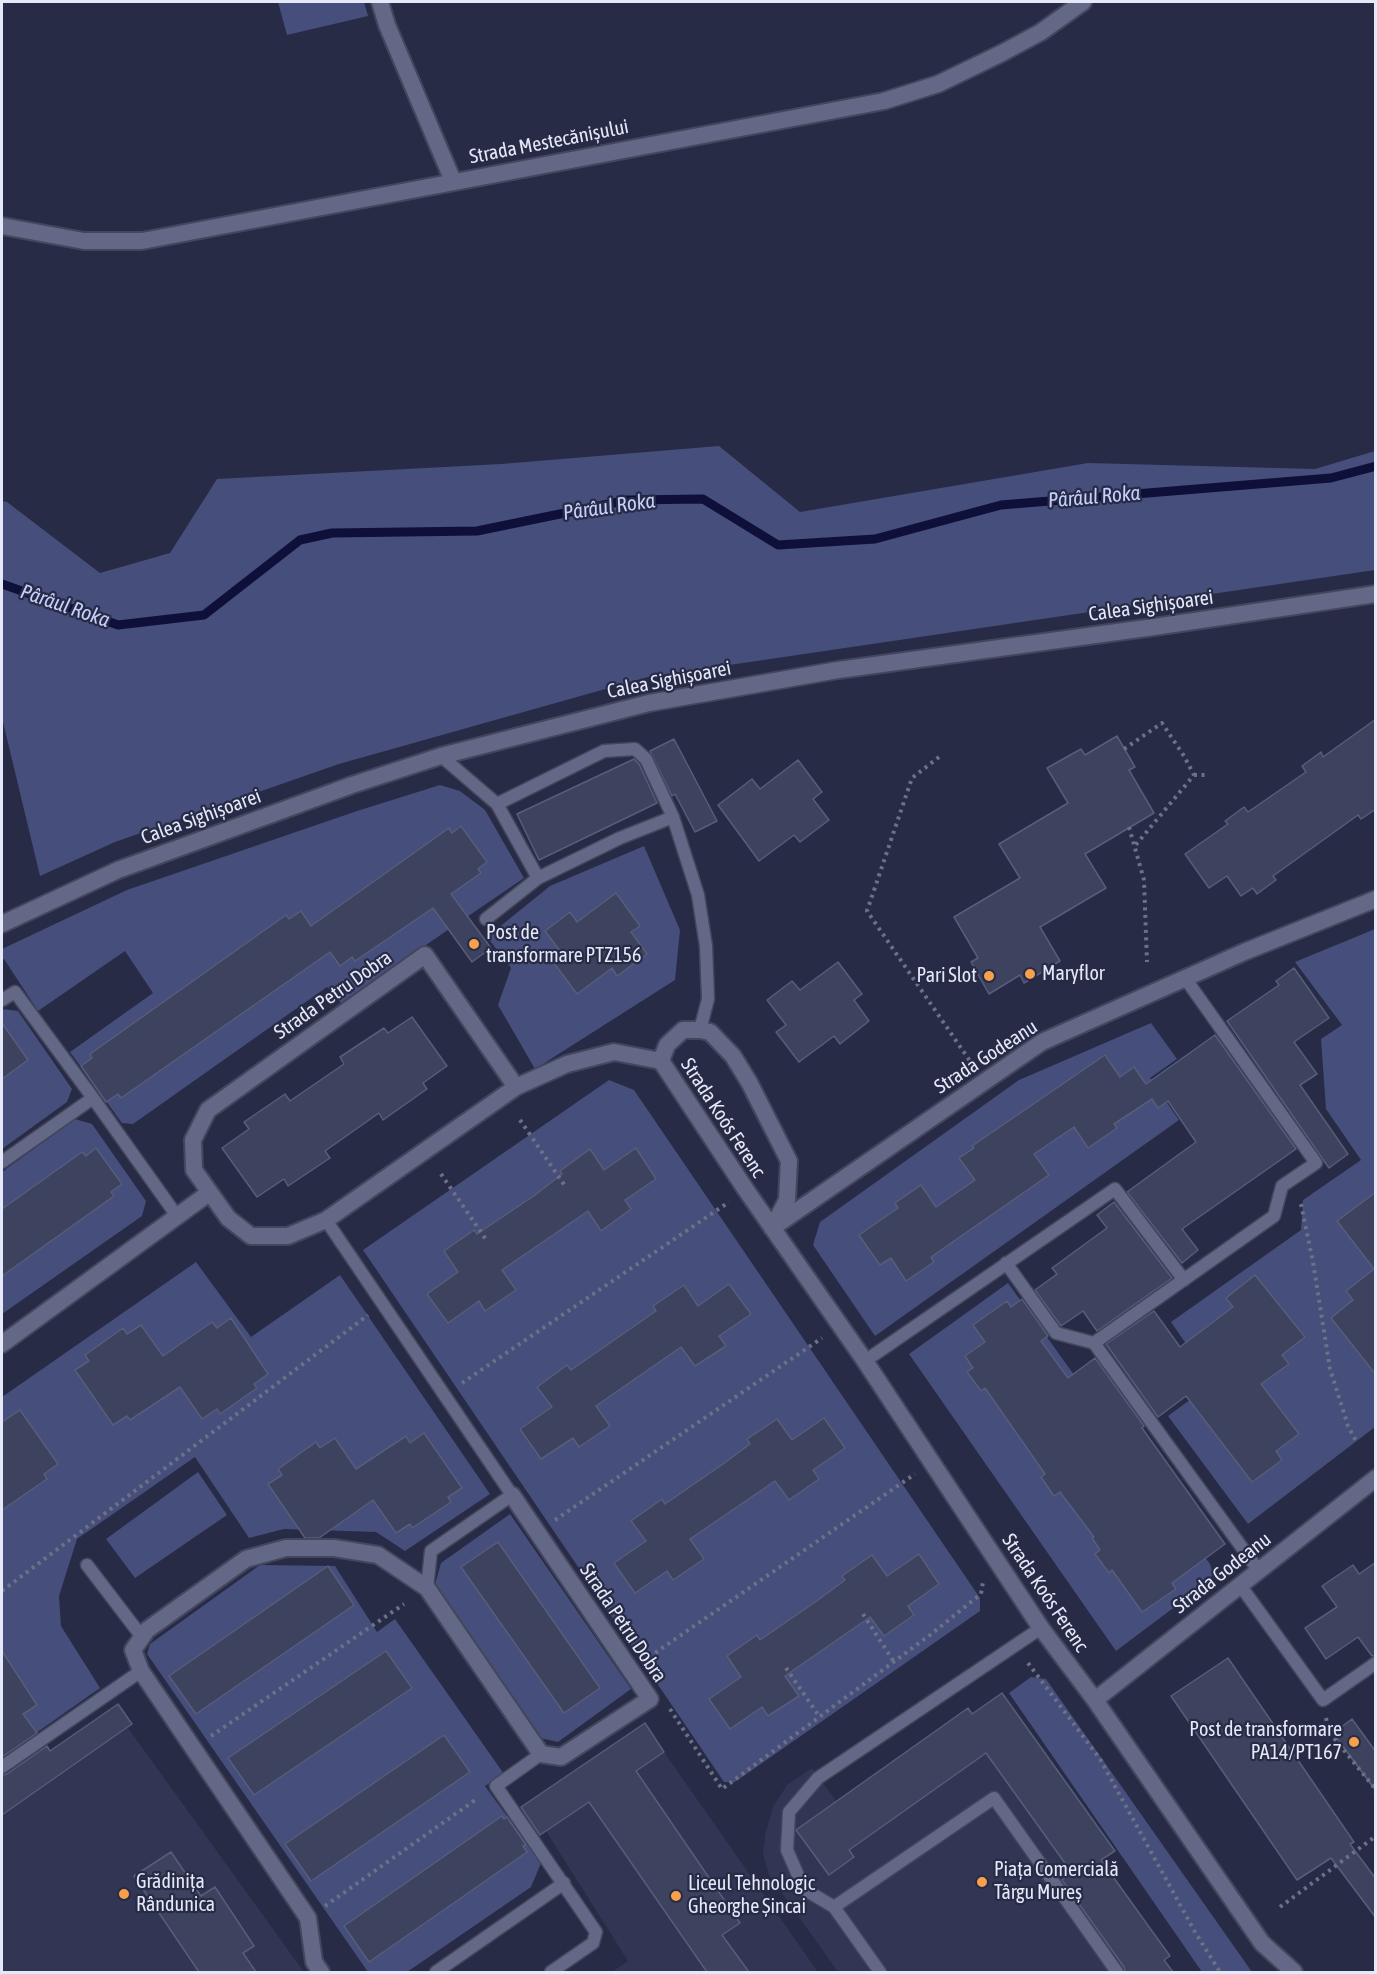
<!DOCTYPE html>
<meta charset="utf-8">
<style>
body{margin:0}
#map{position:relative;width:1377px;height:1974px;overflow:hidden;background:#272b45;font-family:"Asap Condensed",sans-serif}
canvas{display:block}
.frame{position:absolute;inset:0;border:3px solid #e4e8f9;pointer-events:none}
</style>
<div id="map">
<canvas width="1377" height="1974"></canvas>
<div class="frame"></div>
</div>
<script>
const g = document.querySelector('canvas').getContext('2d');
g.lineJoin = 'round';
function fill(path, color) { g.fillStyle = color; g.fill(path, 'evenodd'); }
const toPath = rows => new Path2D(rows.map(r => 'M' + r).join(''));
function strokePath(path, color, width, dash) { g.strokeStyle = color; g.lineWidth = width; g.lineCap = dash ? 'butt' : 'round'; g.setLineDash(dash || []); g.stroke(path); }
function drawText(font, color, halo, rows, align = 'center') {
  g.font = font + ' "Asap Condensed",sans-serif'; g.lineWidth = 4.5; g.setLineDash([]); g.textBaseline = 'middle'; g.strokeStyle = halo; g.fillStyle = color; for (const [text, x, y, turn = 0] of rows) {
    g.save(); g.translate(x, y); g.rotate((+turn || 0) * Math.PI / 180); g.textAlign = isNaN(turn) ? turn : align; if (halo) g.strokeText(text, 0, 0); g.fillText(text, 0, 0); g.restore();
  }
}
fill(toPath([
 [1002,1693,1115,1851,1102,1860,1170,1956,1164,1961,1173,1972,838,1972,769,1875,763,1854,766,1831,773,1807,787,1785,812,1768,836,1801,968,1708,973,1714],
 [128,1728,304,1972,2,1972,2,1816],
 [664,1752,818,1972,612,1972,628,1961,546,1831]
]), '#313655');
fill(toPath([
 [278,2,364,2,368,16,287,35],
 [719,446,800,512,1088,463,1315,469,1375,451,1375,570,648,677,339,764,115,842,40,876,2,718,2,501,7,502,100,573,170,553,217,479,501,464],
 [440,785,460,791,485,810,524,878,341,1003,327,987,133,1124,122,1123,70,1052,153,993,125,951,38,1011,4,959,2,960,2,949,127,890,357,811],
 [644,846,680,930,675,980,535,1069,498,1005,511,968,487,937,550,886],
 [1375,929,1375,1427,1248,1524,1168,1416,1213,1383,1171,1322,1301,1230,1303,1200,1361,1160,1326,1109,1321,1039,1342,1025,1295,962],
 [2,1009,18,1011,72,1089,67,1102,2,1149],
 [1151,1023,1177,1059,1150,1078,1179,1120,875,1336,813,1245,820,1222,1019,1080],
 [609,1080,634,1090,980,1598,980,1611,735,1782,724,1782,363,1250],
 [75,1119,92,1124,146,1201,142,1216,2,1314,2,1172],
 [196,1262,251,1337,340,1275,490,1494,405,1551,376,1532,284,1529,249,1538,195,1457,77,1539,59,1596,61,1626,100,1688,2,1757,2,1397],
 [1008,1283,1210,1564,1213,1574,1208,1582,1116,1651,909,1354],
 [198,1472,227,1515,135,1578,106,1539],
 [510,1514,631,1689,558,1742,540,1738,434,1588,441,1563],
 [260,1565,335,1566,377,1632,395,1619,504,1774,485,1786,541,1863,531,1887,407,1972,368,1972,147,1654,150,1644],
 [1031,1677,1046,1679,1252,1972,1202,1972,1009,1693]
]), '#464e7b');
strokePath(toPath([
 [2,584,118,625,204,615,300,540,332,533,477,531,628,500,703,499,778,545,875,539,1001,505,1331,478,1376,466]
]), '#0f1039', 9);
const building = toPath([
 [1376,719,1376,809,1361,819,1358,815,1273,876,1276,880,1257,894,1253,888,1241,896,1227,876,1209,888,1185,854,1228,824,1225,821,1244,807,1248,812,1306,772,1302,766,1321,752,1323,757,1376,719],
 [1117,736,1135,767,1129,770,1154,813,1085,854,1106,888,1040,927,1060,961,1024,983,1020,975,989,994,971,962,978,958,954,917,1020,878,999,844,1068,803,1047,768,1081,749,1085,755,1117,736],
 [674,739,717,821,695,832,675,794,672,796,650,751,674,739],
 [634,759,639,764,657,803,539,860,517,814,634,759],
 [798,760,822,792,813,799,829,820,800,842,794,835,759,861,718,805,752,779,760,789,798,760],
 [461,826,487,862,478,869,481,873,451,894,491,948,472,962,433,908,355,961,352,957,340,966,330,952,121,1098,118,1094,106,1102,81,1066,92,1058,90,1054,286,915,289,919,301,911,311,926,449,828,452,833,461,826],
 [616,893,640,926,631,932,647,954,617,976,612,968,577,994,554,963,564,956,545,931,570,912,577,922,616,893],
 [838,962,862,994,854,1000,869,1021,840,1044,834,1036,799,1062,776,1032,786,1025,767,1000,792,981,800,990,838,962],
 [1294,968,1329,1018,1294,1042,1317,1074,1300,1085,1348,1154,1329,1168,1227,1021,1279,985,1276,981,1294,968],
 [412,1017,447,1066,423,1083,427,1089,383,1120,379,1113,325,1151,330,1158,288,1186,284,1179,257,1197,222,1148,249,1129,244,1122,285,1094,290,1101,344,1064,340,1057,384,1028,388,1033,412,1017],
 [2,1023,28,1060,2,1079,2,1023],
 [1215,1035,1296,1149,1182,1229,1198,1250,1182,1263,1127,1192,1196,1142,1168,1101,1158,1108,1152,1099,1114,1124,1117,1128,1088,1148,1074,1127,1034,1154,1049,1175,931,1257,934,1262,906,1281,891,1258,880,1265,859,1235,898,1208,895,1203,921,1185,936,1207,975,1180,959,1158,974,1148,972,1146,1105,1055,1120,1077,1134,1067,1146,1084,1215,1035],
 [96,1148,122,1184,111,1192,114,1196,2,1276,2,1209,82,1152,86,1156,96,1148],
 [636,1148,656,1179,625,1200,631,1209,601,1231,588,1211,502,1270,516,1290,485,1311,479,1301,448,1323,427,1294,458,1272,444,1251,474,1230,477,1234,535,1195,562,1174,560,1171,590,1149,604,1170,636,1148],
 [1376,1192,1376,1375,1331,1318,1353,1300,1346,1291,1374,1269,1337,1221,1376,1192],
 [1114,1202,1172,1278,1097,1331,1083,1311,1061,1326,1035,1290,1057,1274,1052,1268,1107,1228,1097,1215,1114,1202],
 [1255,1275,1305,1337,1282,1355,1289,1364,1261,1384,1299,1434,1276,1451,1282,1460,1252,1482,1186,1396,1158,1417,1106,1344,1154,1311,1180,1347,1233,1307,1226,1298,1255,1275],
 [729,1284,751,1314,719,1336,726,1346,695,1366,681,1347,596,1406,610,1426,579,1447,573,1438,541,1459,520,1429,552,1407,537,1387,567,1365,571,1370,656,1311,653,1306,684,1285,698,1306,729,1284],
 [1022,1299,1048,1336,1041,1341,1068,1378,1095,1358,1144,1426,1142,1428,1225,1544,1172,1583,1176,1589,1142,1612,1112,1570,1109,1573,1095,1554,1100,1550,1092,1538,1094,1537,1060,1492,1054,1496,1041,1477,1045,1474,985,1388,981,1391,967,1372,973,1368,965,1356,985,1342,973,1325,1007,1301,1011,1307,1022,1299],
 [231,1318,268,1374,254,1384,257,1388,220,1414,217,1409,202,1419,180,1387,130,1420,127,1416,113,1425,75,1370,89,1361,85,1355,123,1328,127,1334,141,1325,163,1356,212,1322,217,1328,231,1318],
 [20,1410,58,1464,44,1474,47,1479,2,1510,2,1422,20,1410],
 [824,1418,845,1448,813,1470,819,1479,789,1500,775,1481,690,1539,704,1559,673,1580,667,1571,635,1593,614,1563,646,1541,631,1521,662,1499,665,1504,723,1464,750,1444,747,1439,777,1419,792,1440,824,1418],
 [424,1433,462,1488,448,1497,451,1502,412,1528,410,1524,396,1533,373,1500,319,1538,305,1538,268,1484,282,1475,278,1469,316,1442,320,1448,335,1438,356,1469,406,1436,410,1443,424,1433],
 [498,1542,600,1688,564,1713,461,1567,498,1542],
 [919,1554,939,1584,908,1606,914,1615,884,1636,870,1617,785,1676,799,1696,768,1716,762,1707,730,1729,709,1699,741,1677,727,1656,757,1635,760,1640,818,1600,845,1580,842,1576,872,1555,887,1576,919,1554],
 [1376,1562,1376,1655,1372,1656,1358,1637,1326,1659,1305,1628,1337,1607,1322,1586,1353,1565,1359,1574,1376,1562],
 [328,1566,354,1605,196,1714,169,1676,328,1566],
 [2,1651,37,1705,23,1714,37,1733,2,1757,2,1651],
 [386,1651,412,1688,254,1795,228,1758,386,1651],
 [1228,1658,1354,1842,1350,1844,1376,1879,1376,1918,1331,1858,1297,1880,1171,1696,1228,1658],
 [1002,1693,1115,1851,1101,1860,1170,1956,1164,1960,1173,1972,1125,1972,1124,1967,1062,1880,1072,1873,986,1753,849,1850,854,1857,829,1875,796,1830,968,1708,972,1714,1002,1693],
 [118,1704,132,1724,2,1815,2,1775,7,1774,47,1746,50,1751,118,1704],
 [1352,1719,1376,1752,1376,1791,1333,1733,1352,1719],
 [645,1723,664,1752,636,1771,740,1923,722,1935,749,1972,707,1972,589,1802,540,1835,521,1807,645,1723],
 [444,1735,470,1772,311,1881,285,1844,444,1735],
 [502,1816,504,1819,507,1817,526,1845,523,1846,527,1852,369,1962,344,1926,502,1816],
 [171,1852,201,1896,215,1887,254,1946,243,1953,256,1972,199,1972,134,1876,171,1852]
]);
fill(building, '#3d425e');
strokePath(building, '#575d7a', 1.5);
const service = toPath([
 [441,756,497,804,538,878],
 [497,804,604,751,635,749,646,759,673,817,698,895,706,946,708,999,700,1030],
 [486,919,538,878,620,838,673,817],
 [2,1000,15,992,93,1098,177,1216],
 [2,1162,93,1098],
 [326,1220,512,1495,431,1551,427,1588],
 [1006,1263,1056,1333,1094,1343,1259,1571],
 [1094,1343,1274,1216,1282,1186,1316,1163,1185,978],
 [865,1361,1115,1189,1184,1280],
 [87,1565,142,1637],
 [1240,1585,1323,1700,1376,1663],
 [541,1754,496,1786,596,1932,593,1943,551,1972],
 [2,1767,141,1671],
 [834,1907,994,1798,1117,1972],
 [436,1972,564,1883],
 [880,1972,834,1907,804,1889,787,1850,789,1812,818,1778,1041,1628]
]);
const minor = toPath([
 [380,2,387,25,453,181],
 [2,226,84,241,142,241,884,101,938,84,1002,53,1041,32,1083,2],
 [661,1061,746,1190,865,1361,1041,1628,1095,1700,1262,1943,1294,1972],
 [661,1061,667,1045,683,1030,700,1030,710,1032,733,1056,749,1082,789,1161,787,1200,774,1225],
 [516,1087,425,955,208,1110,193,1140,194,1170,228,1218,251,1236,288,1236,326,1220,516,1087,567,1064,614,1052,661,1061],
 [772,1228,1042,1042,1244,952,1376,899],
 [2,1344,209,1193],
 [1095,1700,1376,1478],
 [321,1972,314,1962,308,1918,141,1671,133,1650,147,1630,246,1559,286,1548,334,1548,378,1555,427,1588,541,1754,561,1757,650,1699,512,1495]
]);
const secondary = toPath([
 [2,924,118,870,352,785,441,756,649,703,838,670,1154,627,1376,594]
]);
strokePath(service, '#43465c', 15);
strokePath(minor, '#43465c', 20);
strokePath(secondary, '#43465c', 20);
strokePath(toPath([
 [1124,749,1162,723,1184,756,1194,775,1134,847],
 [939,757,912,778,867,911,972,1064],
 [1194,775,1205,775],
 [1129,827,1144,880,1147,962],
 [520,1120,565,1186],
 [441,1174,487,1241],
 [1301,1204,1313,1262,1330,1369,1348,1426,1356,1441],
 [462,1383,729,1202],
 [555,1520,822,1338],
 [2,1591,368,1315],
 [863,1614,894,1662],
 [649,1657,915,1474],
 [1028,1663,1100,1759,1195,1932,1220,1972],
 [786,1668,819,1716],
 [670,1709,722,1789,930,1635,981,1594,983,1582],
 [1326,1718,1329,1732,1373,1786,1376,1793],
 [211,1736,404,1604],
 [325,1906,478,1798],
 [1280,1907,1376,1836]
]), '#6d7187', 4, [3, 4.5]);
strokePath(service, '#626885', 12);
strokePath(minor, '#626885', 16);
strokePath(secondary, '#626885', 16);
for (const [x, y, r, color] of [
 [474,944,6,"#f9a04c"],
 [1030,974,6,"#f9a04c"],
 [989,976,6,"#f9a04c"],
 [1354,1742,6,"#f9a04c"],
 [982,1882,6,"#f9a04c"],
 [124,1894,6,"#f9a04c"],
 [676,1896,6,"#f9a04c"]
]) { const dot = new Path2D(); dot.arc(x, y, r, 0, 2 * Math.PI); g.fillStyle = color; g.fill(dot); strokePath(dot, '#272b45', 2); }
drawText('20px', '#e4e8f9', '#272b45', [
 ["Strada Mestecănișului",549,142,-11],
 ["Calea Sighișoarei",1151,606,-8],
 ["Calea Sighișoarei",669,680,-11],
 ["Calea Sighișoarei",201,817,-20],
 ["Strada Petru Dobra",333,995,-35],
 ["Strada Godeanu",986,1057,-33],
 ["Strada Koós Ferenc",723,1118,57],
 ["Strada Godeanu",1222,1573,-38],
 ["Strada Koós Ferenc",1045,1593,56],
 ["Strada Petru Dobra",623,1623,56]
]);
drawText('20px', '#e4e8f9', '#272b45', [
 ["Post de",486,933],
 ["transformare PTZ156",486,956],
 ["Maryflor",1042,974],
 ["Pari Slot",977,976,"right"],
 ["Post de transformare",1342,1730,"right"],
 ["PA14/PT167",1342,1753,"right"],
 ["Piața Comercială",994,1870],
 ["Târgu Mureș",994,1893],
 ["Grădinița",136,1882],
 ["Rândunica",136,1905],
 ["Liceul Tehnologic",688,1884],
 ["Gheorghe Șincai",688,1907]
], 'left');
drawText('italic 21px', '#c6d0fe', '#272b45', [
 ["Pârâul Roka",1094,497,-5],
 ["Pârâul Roka",609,507,-8],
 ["Pârâul Roka",65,606,19]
]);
</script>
